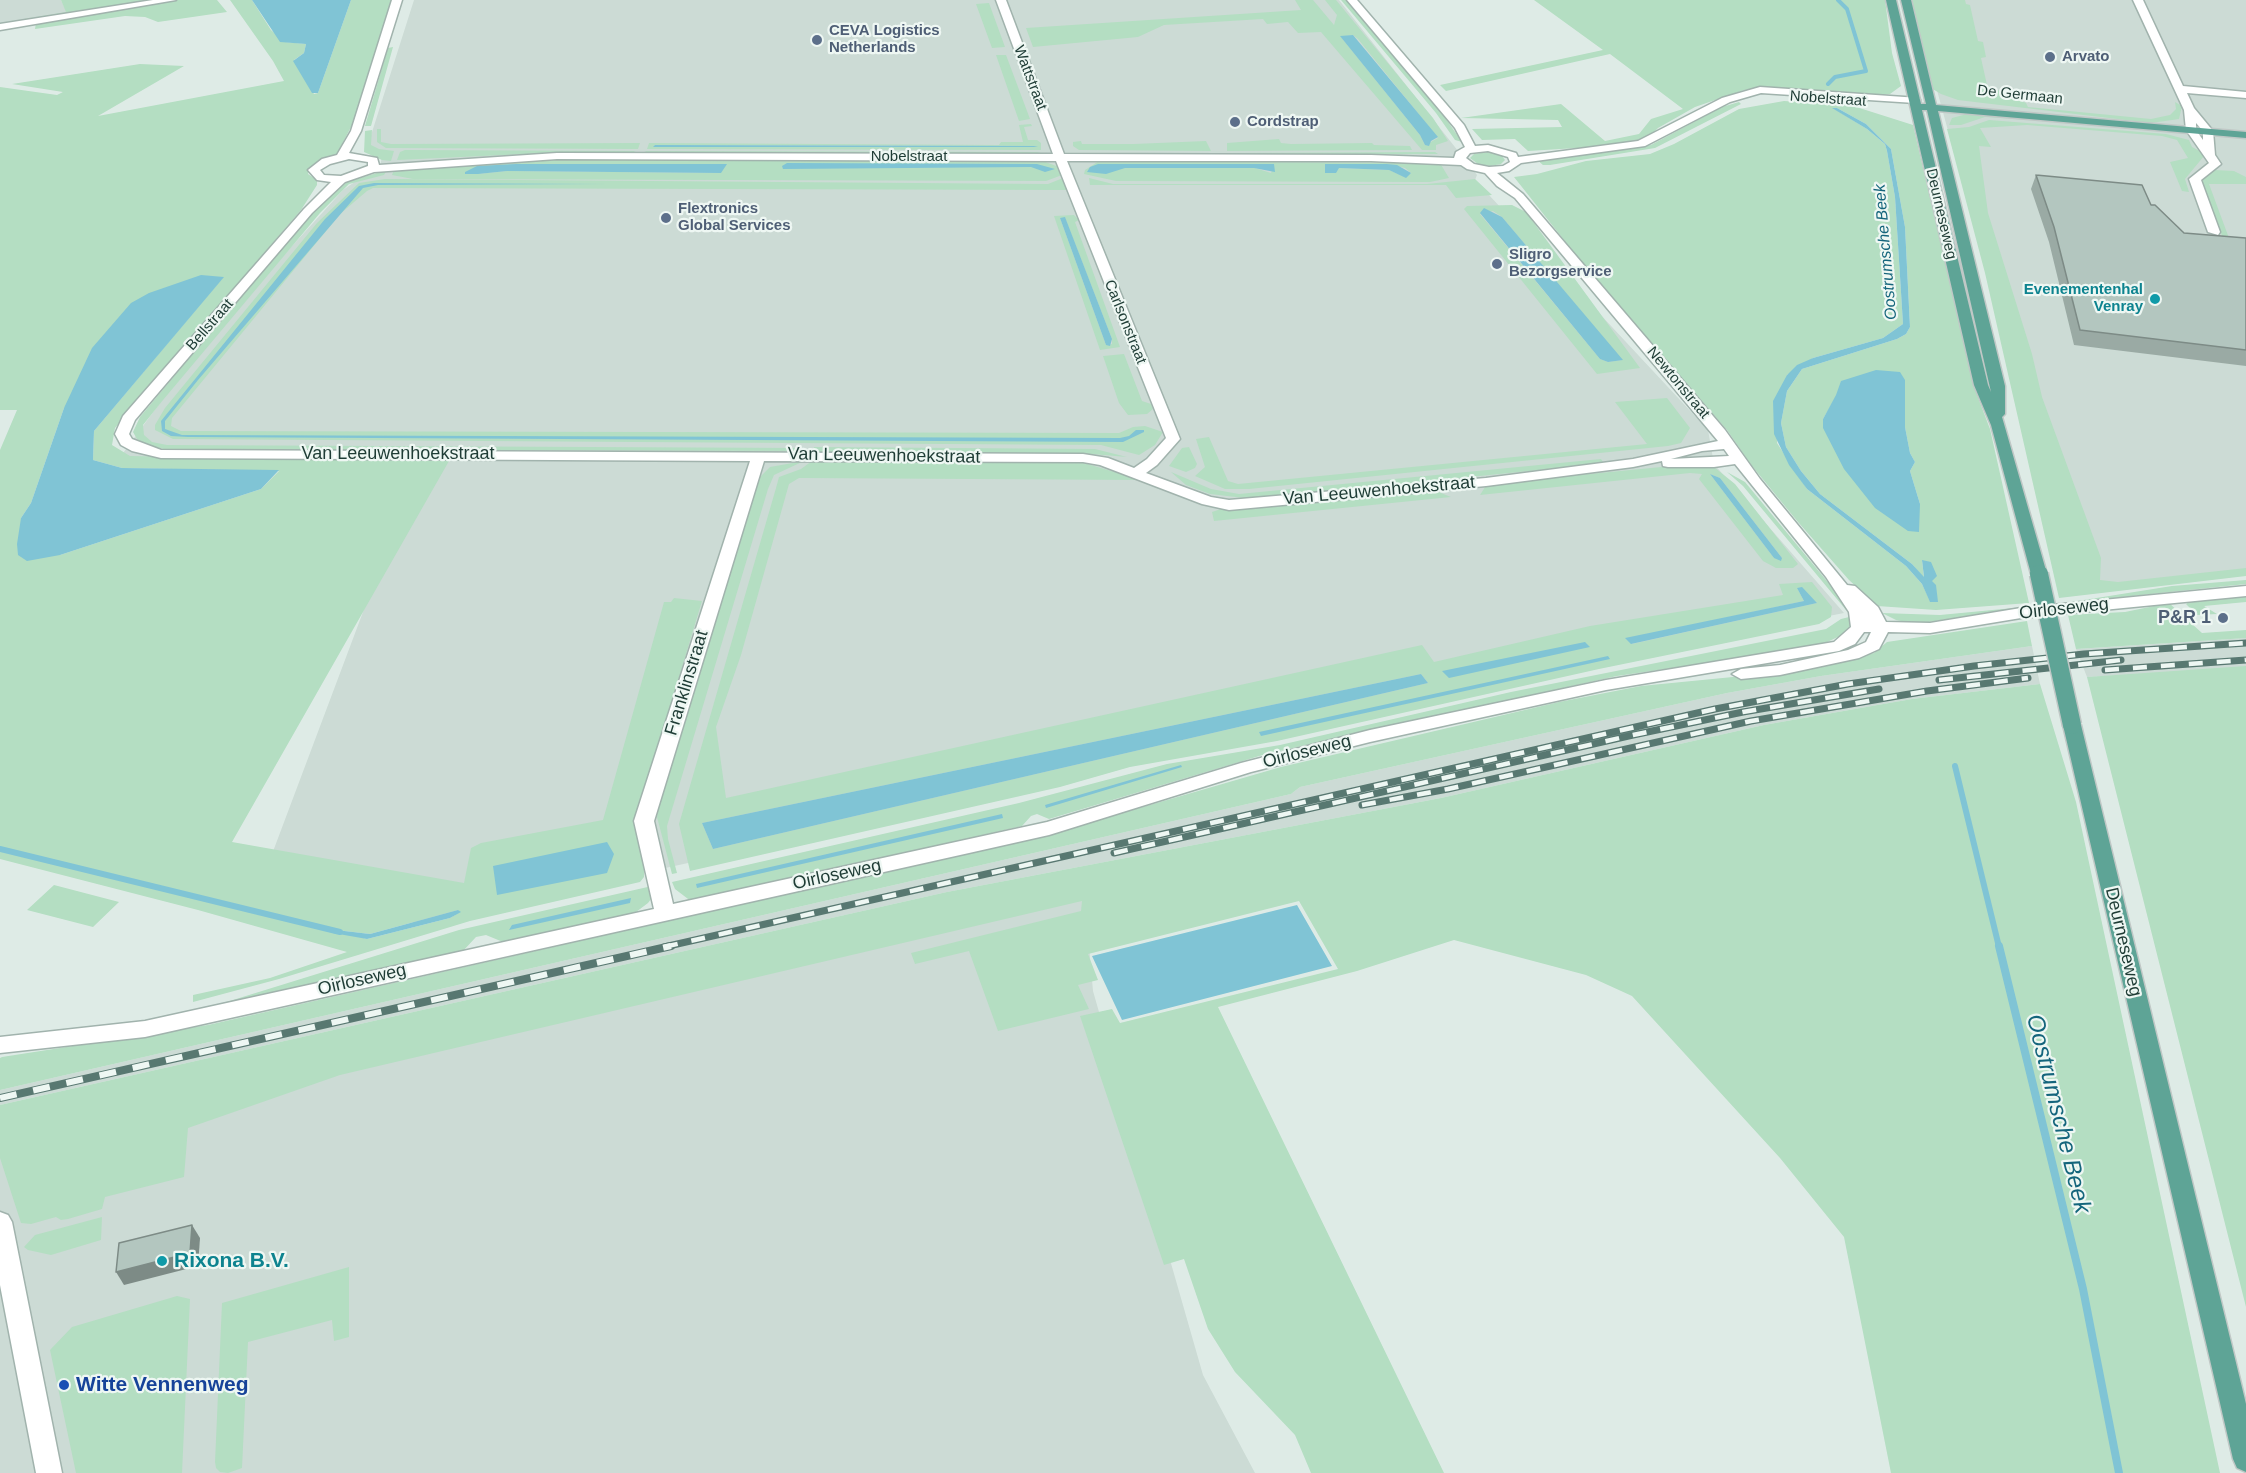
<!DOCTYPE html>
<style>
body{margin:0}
canvas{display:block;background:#deebe6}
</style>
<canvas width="2246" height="1473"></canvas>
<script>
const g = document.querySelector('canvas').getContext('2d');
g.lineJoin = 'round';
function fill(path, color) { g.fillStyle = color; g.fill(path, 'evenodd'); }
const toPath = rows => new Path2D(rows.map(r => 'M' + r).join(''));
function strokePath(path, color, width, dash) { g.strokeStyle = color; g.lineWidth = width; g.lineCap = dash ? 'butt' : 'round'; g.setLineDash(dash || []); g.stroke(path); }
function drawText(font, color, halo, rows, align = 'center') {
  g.font = font + ' Helvetica,sans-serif'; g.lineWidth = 4.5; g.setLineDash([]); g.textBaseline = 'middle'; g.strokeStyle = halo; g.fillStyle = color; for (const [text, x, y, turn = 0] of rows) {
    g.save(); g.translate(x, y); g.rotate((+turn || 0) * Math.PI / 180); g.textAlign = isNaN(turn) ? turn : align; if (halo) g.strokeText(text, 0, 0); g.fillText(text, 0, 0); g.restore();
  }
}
fill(toPath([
 [0,0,61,0,67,12,0,23],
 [414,0,1339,0,1477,175,1475,180,1708,430,1714,464,1844,613,1631,655,416,923,254,902,416,471,118,460,204,343,343,190,359,179,379,173,382,156,366,151],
 [1920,0,2246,0,2246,572,2073,589,1920,28],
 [2246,638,2246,669,2087,677,2076,649],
 [2032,646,2040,684,1912,699,1764,725,1441,798,947,892,0,1105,0,1090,1291,794,1300,787,1727,693,1821,676],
 [1078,894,1085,901,1093,991,1203,1375,1255,1473,0,1473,0,1152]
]), '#ccdbd5');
fill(toPath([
 [61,0,148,0,146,3,0,26,0,23,66,12],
 [175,0,217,0,227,12,158,22,145,17,125,16,35,29,36,23],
 [230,0,252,0,271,30,285,42,306,44,304,53,294,60,314,94,318,93,351,0,392,0,354,121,337,154,309,169,308,174,317,180,317,185,301,210,115,428,112,445,130,456,449,461,232,842,464,883,471,848,481,843,603,820,664,602,671,602,674,598,702,601,636,820,644,870,644,877,640,882,470,921,279,979,193,1002,193,995,270,978,347,952,198,910,0,859,0,450,17,410,0,410,0,87,57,95,63,92,12,84,140,64,184,66,98,116,284,81,273,61],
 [223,277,94,431,93,460,122,468,279,471,261,489,60,555,21,518,31,503,64,408],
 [458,910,460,912,450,918,367,939,336,930,370,934],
 [1295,0,1313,0,1334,25,1337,15,1325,0,1336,0,1433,118,1448,141,1436,145,1436,150,1422,150,1321,32,1298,33,1288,22,1267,24,1263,19,1164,25,1138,37,1033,47,1026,28,1301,10],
 [1353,35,1358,39,1438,138,1425,145,1420,135,1341,37],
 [1341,0,1347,0,1437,106,1462,142,1455,140,1436,113],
 [1534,0,1885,0,1892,53,1901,86,1890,94,1879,95,1784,88,1744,90,1695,107,1658,128,1651,135,1632,142,1610,146,1528,151,1515,139,1482,140,1472,129,1562,127,1558,120,1461,118,1561,104,1605,141,1639,134,1651,119,1683,109,1610,54,1446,91,1440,85,1603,50],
 [1911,0,1965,0,1966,4,1970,5,1978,41,1983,42,1986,57,1981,58,1987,85,2026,103,2028,107,2151,119,2170,115,2176,109,2175,102,2182,106,2179,119,2151,123,1958,100,1941,94,1931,88],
 [989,3,1005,47,992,48,976,4],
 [393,47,371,126,365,126,388,48],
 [996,55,1006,55,1030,119,1019,121],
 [1784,101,1850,105,1913,125,1974,387,1990,429,2029,603,1936,610,1877,606,1849,580,1798,522,1752,466,1727,430,1587,269,1514,177,1537,174,1586,161,1650,154,1674,144,1739,109],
 [1833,108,1837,108,1866,124,1891,149,1905,227,1910,327,1906,334,1897,339,1802,369,1787,391,1781,423,1786,447,1801,471,1820,494,1912,564,1924,578,1922,560,1932,581,1930,601,1922,584,1906,566,1807,489,1777,443,1787,375,1813,358,1883,338,1903,324,1895,197,1887,151,1885,144,1867,129],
 [1905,380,1905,427,1910,453,1915,462,1910,471,1920,504,1823,419,1837,395],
 [1739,102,1741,104,1655,148,1550,165,1543,165,1537,160,1651,145,1722,107],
 [1967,114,1980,114,2154,128,1985,117,1961,125,1949,125,1952,118],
 [1989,120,2166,134,2189,140,2192,147,2202,152,2204,156,2185,179,2189,192,2182,191,2170,162,2188,158,2177,140,2162,136,2027,125,1980,128,1991,147,1979,146,1988,213,2032,354,2042,397,2101,558,2100,580,2118,582,2246,568,2246,576,2059,598,1985,273,1947,129,1969,127],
 [1031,124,1032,126,1024,127,1028,140,1037,140,1041,143,1041,150,647,149,649,143,999,145,1001,142,1023,142,1019,125],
 [655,145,1034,146,1035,147,654,147],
 [377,129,381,129,381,142,391,144,640,143,638,149,386,148,377,142],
 [372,130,371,145,379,149,394,151,391,161,382,160,364,152,365,131],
 [1279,139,1281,143,1291,144,1372,143,1374,145,1410,146,1412,150,1227,151,1227,143],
 [1081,141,1082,144,1134,144,1206,141,1211,151,1079,150,1073,146,1073,142],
 [405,150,636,151,629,154,547,153,397,160,400,152],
 [645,152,646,151,1041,152,1029,155],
 [1435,152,1438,154,1232,155,1228,153],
 [1488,152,1502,156,1505,160,1501,164,1490,166,1478,164,1470,158,1474,154],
 [531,159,1040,160,1059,167,1062,175,1046,181,413,179,392,175,394,170],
 [516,164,726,164,726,165,720,173,507,171,478,174],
 [1099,161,1440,163,1449,178,1430,182,1116,181,1084,174,1085,170],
 [1098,164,1274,165,1271,173,1255,168,1124,168],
 [1326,164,1387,164,1405,168,1411,173,1403,176,1389,170,1339,168],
 [387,170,384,175,349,184,320,213,163,400,143,425,144,435,152,442,167,445,802,448,801,451,164,449,147,445,137,439,133,432,140,417,308,216,347,182],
 [2214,170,2234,171,2246,177,2246,184,2209,184,2233,249,2227,249,2202,184,2204,177],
 [1063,178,1068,190,373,188,367,191,340,214,172,418,171,426,181,431,1119,433,1133,427,1145,426,1163,432,1155,445,1139,455,1101,445,173,439,155,430,155,425,165,408,317,223,359,183,385,179,1048,184],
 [1089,178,1113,184,1427,184,1475,179,1492,195,1456,198,1446,185,1090,185],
 [1512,205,1526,212,1640,368,1597,374,1464,209,1467,206],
 [1493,211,1502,217,1622,360,1608,362,1600,359,1480,214],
 [1074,215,1079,220,1075,222,1120,347,1100,350,1054,216],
 [1060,218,1065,218,1112,339,1112,344,1106,345],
 [1124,354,1142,401,1151,404,1153,409,1147,414,1128,415,1119,403,1103,356],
 [1667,398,1690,428,1681,443,1668,446,1249,489,1225,489,1195,476,1205,467,1196,439,1209,437,1228,481,1238,484,1647,444,1615,402],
 [814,447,1095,449,1127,457,1092,454,813,452],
 [1189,447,1197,464,1195,468,1186,472,1169,466,1182,448],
 [1601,459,1603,462,1539,470,1253,499,1210,494,1186,485,1171,472,1211,489,1239,494],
 [804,461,774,475,768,489,667,826,668,839,677,873,672,874,657,817,659,805,758,479,770,467],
 [812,461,1084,463,1142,480,799,478,789,484,741,655,716,727,726,798,1422,645,1434,662,1590,626,1783,595,1779,584,1812,582,1832,607,1831,617,1819,624,1599,669,1277,741,1130,767,1060,787,690,871,679,824,776,488,779,477,801,469],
 [1797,588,1817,603,1632,644,1626,639,1804,601],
 [1421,674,1428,683,713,849,702,823],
 [1692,464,1714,467,1735,484,1798,564,1793,568,1776,568,1763,561,1699,479,1702,474,1690,473,1480,495,1487,484],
 [1710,474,1720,478,1782,558,1774,558],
 [1727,472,1745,482,1850,609,1846,610,1743,486],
 [1431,489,1451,497,1214,521,1212,512,1224,508],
 [2246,580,2246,584,2065,603,2172,586],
 [2246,596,2246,602,2204,606,2217,614,2197,615,2186,604,2191,601],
 [2169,603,2202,633,2246,630,2246,638,2076,649,2068,615,2125,612],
 [2024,607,1916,624,1896,620,1882,613,1940,615],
 [1853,616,1848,632,1817,647,1617,676,1266,754,1049,819,1037,814,1031,816,1022,826,692,902,675,889,672,882,1019,803,1167,764,1280,745,1511,692,1826,629,1841,619],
 [2027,621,2032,646,1821,676,1727,693,1300,787,1291,794,0,1090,0,1058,2,1057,208,1025,898,869,1036,838,1281,767,1559,702,1641,686,1794,671,1874,653,1887,642],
 [2246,666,2246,1307,2087,677],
 [2040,684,2076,802,2220,1473,1891,1473,1844,1237,1780,1158,1632,996,1586,975,1454,940,1357,971,1218,1007,1444,1473,1311,1473,1295,1435,1235,1372,1208,1329,1184,1259,1164,1265,1080,1016,1112,1009,1120,1023,1338,969,1299,901,1088,954,1098,980,1078,985,1089,1009,998,1031,969,951,915,964,911,953,1081,911,1082,901,340,1075,188,1128,184,1177,105,1197,102,1209,68,1219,61,1220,56,1217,31,1224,21,1223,0,1158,0,1105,947,892,1441,798,1764,725,1912,699],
 [54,885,119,902,93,927,27,910],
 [652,886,654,895,648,903,636,912,620,917,503,942,486,935,476,937,463,951,219,1009,220,1004,459,930],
 [102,1217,101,1240,51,1255,28,1250,24,1247,35,1235],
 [349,1267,349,1337,334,1341,332,1320,248,1342,242,1468,228,1473,220,1472,216,1468,215,1462,222,1303],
 [177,1296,190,1299,182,1473,76,1473,50,1350,72,1327]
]), '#b4dec2');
fill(toPath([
 [252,0,351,0,318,93,312,93,293,61,304,53,306,44,280,42],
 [1353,35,1438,137,1431,141,1429,146,1425,145,1420,135,1340,36],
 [1832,108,1837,108,1866,124,1891,149,1905,227,1910,327,1906,334,1897,339,1802,369,1787,391,1781,423,1786,447,1801,471,1820,494,1912,564,1924,577,1922,560,1931,562,1937,576,1932,581,1936,585,1938,602,1930,602,1922,584,1906,566,1807,489,1789,465,1774,434,1773,401,1787,375,1797,365,1813,358,1883,338,1903,324,1895,197,1887,151,1885,144,1867,129],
 [655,145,1034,146,1038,147,653,147],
 [787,163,1037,164,1055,169,1045,172,1031,167,783,169,782,166],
 [516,164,727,164,721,173,507,171,478,174,465,174,465,172,477,166],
 [1098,164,1274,164,1275,172,1254,168,1125,168,1106,174,1087,172,1090,167],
 [1325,164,1387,164,1397,165,1411,173,1406,178,1389,170,1339,168,1336,173,1325,173],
 [374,183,607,184,378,185,363,188,198,380,165,421,165,429,182,435,1120,438,1129,436,1136,430,1144,430,1144,432,1123,442,188,437,171,436,162,431,161,421,325,219,359,186],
 [1484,208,1502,217,1623,360,1608,362,1600,359,1480,213],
 [1065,217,1112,339,1110,346,1106,345,1060,218],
 [201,275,224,277,94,431,93,460,122,468,279,470,261,489,60,555,27,561,18,555,17,544,21,518,31,503,64,408,92,348,131,303,149,293],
 [1876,370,1900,372,1905,380,1905,427,1910,453,1915,462,1910,471,1920,504,1919,532,1908,531,1875,508,1844,469,1823,428,1823,419,1836,395,1841,381],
 [1710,474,1720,478,1782,558,1781,561,1774,558],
 [1802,587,1817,603,1631,644,1625,638,1804,601,1797,588],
 [1585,642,1590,647,1449,678,1442,671],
 [1608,656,1610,659,1261,736,1259,732],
 [1421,674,1428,683,713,849,702,823],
 [1181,765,1182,767,1046,808,1045,805],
 [1002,814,1003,818,697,888,696,884],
 [607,842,614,854,607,873,497,895,493,866],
 [631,898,630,903,509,930,512,925],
 [1297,905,1332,966,1122,1020,1092,956],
 [458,910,461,912,450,918,367,939,333,933,336,930,370,934]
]), '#80c4d5');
strokePath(toPath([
 [1828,84,1835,77,1866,71,1847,9,1838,0]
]), '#80c4d5', 4);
strokePath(toPath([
 [1955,766,1999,947],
 [0,849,340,932]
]), '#80c4d5', 6);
strokePath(toPath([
 [1999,946,2083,1289,2119,1473]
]), '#80c4d5', 8);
const minor = toPath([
 [153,0,176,0,0,30,0,24,153,0],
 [392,0,402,0,361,131,349,153,377,158,379,165,557,153,1053,154,996,0,1006,0,1064,154,1371,155,1454,158,1456,152,1465,147,1455,128,1347,0,1357,0,1464,125,1475,146,1488,145,1516,153,1518,157,1638,141,1722,98,1760,87,1919,98,1920,100,1915,103,1761,93,1730,102,1645,146,1521,163,1509,171,1497,173,1523,194,1725,430,1760,479,1847,585,1855,586,1878,607,1886,622,1930,623,2021,608,2246,586,2246,596,2021,618,1930,633,1888,632,1879,649,1859,658,1780,675,1741,679,1732,674,1741,669,1780,665,1848,650,1866,642,1871,632,1864,632,1855,644,1839,651,1606,690,1370,742,1251,772,1049,835,969,853,145,1037,0,1053,0,1037,145,1021,654,909,634,821,750,461,161,458,132,451,121,445,115,434,123,416,304,209,331,182,317,180,308,170,322,159,337,155,351,131,392,0],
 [1488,151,1508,157,1510,162,1503,166,1489,167,1474,164,1466,158,1470,153,1488,151],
 [349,159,368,162,368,166,341,176,324,175,320,170,330,164,349,159],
 [557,159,1056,161,1166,438,1147,459,1134,468,1108,458,1083,454,161,450,132,439,129,434,135,420,312,213,345,182,374,172,557,159],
 [1067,161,1371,161,1461,165,1467,169,1485,173,1497,186,1515,198,1718,441,1633,459,1486,478,1229,500,1211,497,1146,473,1157,465,1180,439,1067,161],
 [1724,449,1729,456,1671,459,1702,451,1724,449],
 [764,461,1083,462,1100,465,1202,504,1229,510,1486,486,1633,467,1662,461,1663,466,1668,467,1714,467,1735,464,1826,577,1849,612,1851,627,1834,642,1606,680,1370,730,1241,763,1047,822,673,904,654,821,764,461],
 [2133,0,2143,0,2183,86,2246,92,2246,98,2187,93,2194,108,2213,131,2215,155,2221,164,2201,180,2220,232,2218,235,2208,232,2189,179,2209,163,2186,130,2184,110,2133,0],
 [2196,123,2203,131,2203,140,2196,130,2196,123],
 [0,1212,8,1215,12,1222,62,1473,36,1473,0,1285,0,1212]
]);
const major = toPath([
 [1886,0,1896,0,1921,104,1926,104,1901,0,1911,0,1936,105,2246,132,2246,138,1938,111,2005,386,2005,414,2002,417,2047,574,2045,577,2033,577,2031,574,1991,425,1974,385,1886,0],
 [1922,110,1927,110,1991,392,1988,385,1922,110],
 [2072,719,2081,725,2246,1404,2246,1472,2237,1468,2233,1459,2063,725,2072,719]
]);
strokePath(minor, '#a1b3ad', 3);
strokePath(major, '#c0c8c6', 3);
fill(minor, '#fff');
fill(major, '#5ea496');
const railFar1 = toPath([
 [2105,670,2246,660],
 [1939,680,2121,660],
 [1362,805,1448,789,1751,721,1927,691,2028,678],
 [1114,853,1633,735,1743,712,1879,689],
 [664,947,1715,709,1848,684,1974,666,2084,654,2246,643]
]);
const rail = toPath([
 [0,1098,671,946]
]);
strokePath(railFar1, '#587871', 7);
strokePath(rail, '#587871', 8);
strokePath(railFar1, '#eef7f3', 4.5, [14]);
strokePath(rail, '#eef7f3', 6, [17]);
const majorBridge = toPath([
 [2039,574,2072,725]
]);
strokePath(majorBridge, '#c0c8c6', 21, []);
strokePath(majorBridge, '#5ea496', 18);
fill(toPath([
 [2036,175,2151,205,2184,233,2246,238,2246,366,2074,345,2049,242,2031,189]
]), '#9aaaa4');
fill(toPath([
 [192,1225,200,1238,198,1266,124,1285,116,1272]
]), '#7d8b86');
const building = toPath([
 [2036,175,2142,185,2151,205,2155,205,2184,233,2246,238,2246,350,2080,330,2054,227,2036,175],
 [192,1225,190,1253,116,1272,119,1243,192,1225]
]);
fill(building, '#b3c6bf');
strokePath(building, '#7d8b86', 1.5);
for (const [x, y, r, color] of [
 [817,40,6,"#5c6f8a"],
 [2050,57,6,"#5c6f8a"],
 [1235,122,6,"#5c6f8a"],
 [666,218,6,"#5c6f8a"],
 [1497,264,6,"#5c6f8a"],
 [2155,299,6,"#0f9aa8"],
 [2223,618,6,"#5c6f8a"],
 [162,1261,6,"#0f9aa8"],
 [64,1385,6,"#1a4fb4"]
]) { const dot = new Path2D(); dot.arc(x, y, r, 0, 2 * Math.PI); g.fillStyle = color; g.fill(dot); strokePath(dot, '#eef7f3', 2); }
drawText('bold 15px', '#4e5e75', '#eef7f3', [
 ["CEVA Logistics",829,31],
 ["Netherlands",829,48],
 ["Arvato",2062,57],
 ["Cordstrap",1247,122],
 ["Flextronics",678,209],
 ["Global Services",678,226],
 ["Sligro",1509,255],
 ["Bezorgservice",1509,272]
], 'left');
drawText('15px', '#1e3c35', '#eef7f3', [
 ["Wattstraat",1030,78,69],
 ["De Germaan",2020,95,6],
 ["Nobelstraat",1828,99,4],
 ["Nobelstraat",909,157],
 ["Deurneseweg",1941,214,77],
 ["Carlsonstraat",1125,322,68],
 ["Bellstraat",210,325,-49],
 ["Newtonstraat",1678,383,50]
]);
drawText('bold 15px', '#0d838f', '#eef7f3', [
 ["Evenementenhal",2143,290],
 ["Venray",2143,307]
], 'right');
drawText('italic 16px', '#14657c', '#eef7f3', [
 ["Oostrumsche Beek",1886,252,-95]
]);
drawText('18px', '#1e3c35', '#eef7f3', [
 ["Van Leeuwenhoekstraat",398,454],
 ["Van Leeuwenhoekstraat",884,456,1],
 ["Van Leeuwenhoekstraat",1379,491,-5],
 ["Oirloseweg",2064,609,-6],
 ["Franklinstraat",687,683,-73],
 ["Oirloseweg",1307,752,-14],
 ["Oirloseweg",837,875,-12],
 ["Deurneseweg",2123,942,77],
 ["Oirloseweg",362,980,-13]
]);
drawText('bold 18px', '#4e5e75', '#eef7f3', [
 ["P&R 1",2211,618]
], 'right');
drawText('bold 21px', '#0d838f', '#eef7f3', [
 ["Rixona B.V.",174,1261]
], 'left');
drawText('bold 21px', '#164399', '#eef7f3', [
 ["Witte Vennenweg",76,1385]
], 'left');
drawText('italic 24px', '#14657c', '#eef7f3', [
 ["Oostrumsche Beek",2058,1114,76]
]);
</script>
